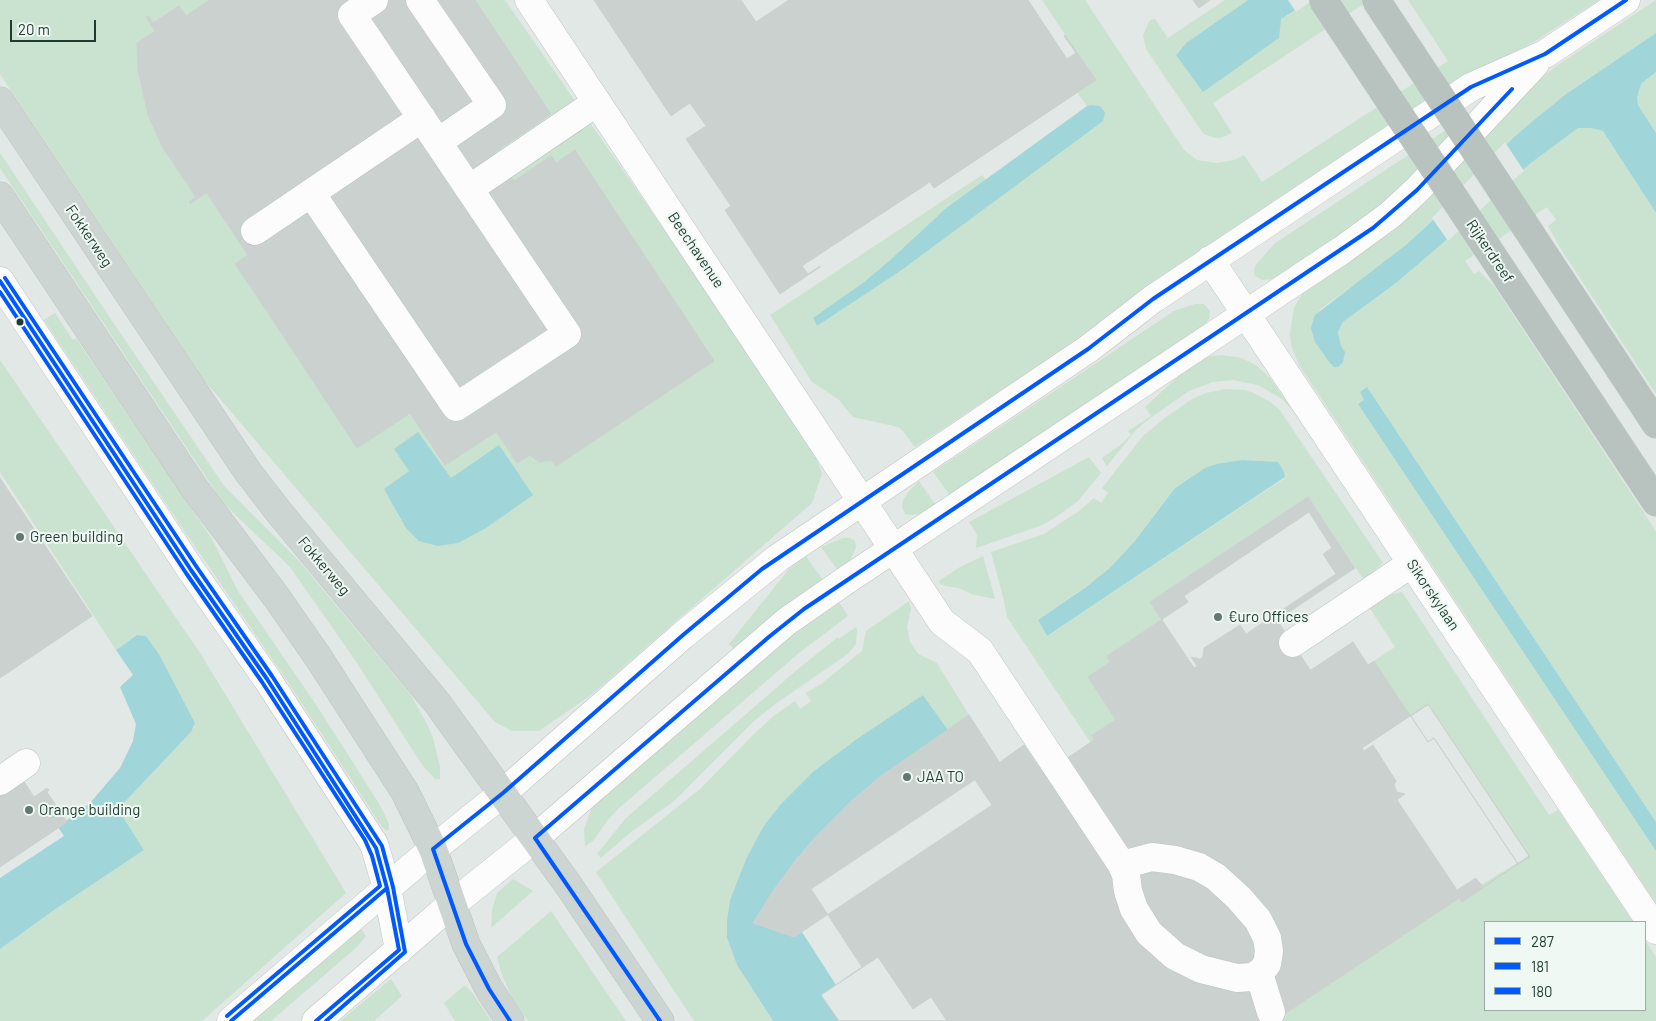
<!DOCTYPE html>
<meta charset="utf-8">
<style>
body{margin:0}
#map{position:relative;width:1656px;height:1021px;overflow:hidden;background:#e2e8e5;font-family:Barlow,sans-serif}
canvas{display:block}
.legend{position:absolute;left:1484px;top:921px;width:162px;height:90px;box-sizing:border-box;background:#eff8f3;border:1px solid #9cada6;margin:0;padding:6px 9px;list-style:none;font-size:15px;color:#1f3c32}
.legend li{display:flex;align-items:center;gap:10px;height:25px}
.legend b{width:25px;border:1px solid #9cada6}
.scale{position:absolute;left:10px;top:20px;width:86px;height:22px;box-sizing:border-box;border:2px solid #1f3c32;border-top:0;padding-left:6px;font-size:15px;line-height:18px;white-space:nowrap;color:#1f3c32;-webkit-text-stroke:4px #eff8f3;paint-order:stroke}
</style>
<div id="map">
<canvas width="1656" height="1021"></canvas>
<ul class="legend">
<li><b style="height:6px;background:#0059ff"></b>287</li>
<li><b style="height:6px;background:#0059ff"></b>181</li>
<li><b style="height:6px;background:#0059ff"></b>180</li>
</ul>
<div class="scale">20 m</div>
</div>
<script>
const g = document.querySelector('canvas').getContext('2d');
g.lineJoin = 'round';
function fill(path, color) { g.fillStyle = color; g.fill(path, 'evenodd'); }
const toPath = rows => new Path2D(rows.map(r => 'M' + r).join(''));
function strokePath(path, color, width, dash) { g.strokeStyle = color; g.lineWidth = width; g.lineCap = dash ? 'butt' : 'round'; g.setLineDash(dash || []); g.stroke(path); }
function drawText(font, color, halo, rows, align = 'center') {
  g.font = font + ' Barlow,sans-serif'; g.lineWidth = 4; g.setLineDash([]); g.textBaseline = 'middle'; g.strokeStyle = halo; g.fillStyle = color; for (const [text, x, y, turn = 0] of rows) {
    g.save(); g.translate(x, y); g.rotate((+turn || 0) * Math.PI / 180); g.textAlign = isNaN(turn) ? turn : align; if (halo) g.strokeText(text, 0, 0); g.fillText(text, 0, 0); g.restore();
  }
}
fill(toPath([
 [0,0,210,0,186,16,179,6,153,23,147,16,146,17,155,31,137,43,138,70,148,115,163,148,196,197,189,202,191,204,365,88,301,0,505,0,810,440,822,474,812,503,591,695,539,731,512,731,495,722,204,380,0,74],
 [1042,0,1085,0,1184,150,1197,160,1217,163,1234,160,1244,155,1262,182,1448,61,1408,0,1599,0,1540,38,1470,79,915,447,903,431,898,427,853,417,839,400,812,382,770,315,982,175,986,180,936,217,889,261,864,282,813,318,817,326,1105,114,1100,106,1091,105,1087,106,1077,92,1095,80],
 [1225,0,1248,0,1186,43,1176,54,1281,19,1311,0,1370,0,1213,103,1232,133,1221,138,1215,138,1204,134,1200,129,1146,49,1143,35,1150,20,1155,19,1168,38],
 [1656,0,1656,33,1566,94,1528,125,1513,138,1431,222,1407,244,1383,264,1319,310,1341,346,1338,332,1343,322,1396,283,1443,243,1494,194,1531,163,1578,128,1591,128,1603,131,1656,213,1656,394,1559,246,1548,226,1556,220,1547,207,1465,261,1474,274,1479,271,1494,286,1656,531,1656,822,1367,387,1365,400,1358,404,1656,851,1656,903,1299,365,1291,345,1290,333,1294,308,1302,294,1311,284,1537,81,1558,65],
 [1656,72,1656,133,1638,105,1637,98,1639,90,1642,83],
 [1478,107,1481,110,1368,218,1273,279,1262,280,1255,276,1254,273,1255,266,1274,244,1461,120],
 [0,153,106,312,225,487,300,562,411,695,427,724,433,738,440,767,440,779,435,779,423,766,355,660,290,567,224,504,0,168],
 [1195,304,1204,304,1210,311,1209,319,1199,332,952,498,933,472,1174,311],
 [55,313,73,340,76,338,212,539,238,591,317,706,380,805,389,824,389,829,387,831,382,827,288,682,185,532,44,320],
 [1222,355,1242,358,1257,366,1270,378,1293,411,1282,399,1258,385,1233,380,1213,382,1189,391,1149,419,1136,430,1107,466,1102,458,1123,443,1131,435,1128,431,1151,416,1145,407,1199,357],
 [0,360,202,656,346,893,202,1021,0,1021,0,949,57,908,144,850,121,814,122,805,191,732,195,723,159,654,146,636,137,635,116,650,0,472],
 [1226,389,1245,390,1254,393,1270,402,1279,409,1383,563,1364,580,1308,497,1150,602,1162,620,1107,656,1110,662,1088,677,1116,720,1091,736,1094,740,1091,743,1007,617,1004,601,991,552,1044,534,1079,511,1094,498,1101,503,1108,493,1102,488,1143,436,1166,417,1192,399,1206,393],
 [1242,460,1261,461,1285,478,1047,636,1038,620,1104,574,1127,551,1175,488,1205,468],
 [1089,457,1101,473,1078,501,1056,517,1040,526,976,548,977,535,969,522],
 [919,481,937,507,920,514,911,515,905,514,902,507,903,500,910,490],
 [843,538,850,538,855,541,856,547,849,563,839,572,821,547],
 [806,556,825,583,737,652,729,644,789,569],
 [983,556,995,599,971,594,959,588,945,586,940,584,939,581,960,567],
 [1402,592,1549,815,1558,810,1633,922,1485,922,1485,1010,1645,1010,1645,940,1656,957,1656,1021,1274,1021,1459,898,1529,856,1429,705,1411,716,1374,661,1395,647,1369,607,1389,595],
 [837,599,848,616,799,653,618,809,607,821,593,841,585,846,584,829,592,807,599,799,783,638],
 [909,601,911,609,907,627,910,642,918,654,937,663,969,715,948,730,923,695,814,771,780,805,763,827,746,859,730,900,727,920,727,938,737,965,773,1021,694,1021,596,872,700,789,756,732,775,715,795,701,800,709,811,701,806,693,821,684,862,651,866,631],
 [856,627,857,629,856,644,848,654,778,702,754,721,673,802,631,832,601,858,597,854,626,818,798,669,838,637,839,639],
 [513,879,533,891,491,928,492,910,497,893],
 [551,911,626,1021,528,1021,511,996,502,975,497,957],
 [358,924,366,936,357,947,271,1021,246,1021],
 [391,979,402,996,374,1021,340,1021],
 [465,985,474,995,491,1021,455,1021,444,1003]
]), '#cae2d0');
fill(toPath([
 [1248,0,1311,0,1281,19,1279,38,1203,92,1176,55,1186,43],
 [1656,33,1656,72,1642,83,1639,90,1637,98,1638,105,1656,133,1656,213,1603,131,1591,128,1578,128,1531,163,1494,194,1443,243,1396,283,1343,322,1338,332,1341,346,1345,352,1343,362,1338,367,1334,367,1330,363,1315,342,1311,328,1315,315,1407,244,1431,222,1513,138,1528,125,1566,94],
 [1091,105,1100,106,1103,110,1105,113,1103,121,903,269,817,326,813,318,864,282,889,261,945,209,1087,106],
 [1367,387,1656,822,1656,851,1358,404,1364,400,1360,392],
 [418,432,451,478,499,445,533,495,486,528,458,543,438,546,419,541,406,528,384,489,409,471,394,449],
 [1242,460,1278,462,1284,472,1285,477,1047,636,1038,620,1086,587,1110,568,1134,542,1175,488,1205,468,1217,464],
 [137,635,146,636,159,654,195,723,191,732,122,805,121,814,144,850,57,908,0,949,0,878,64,836,58,827,90,803,120,768,133,741,136,724,120,687,133,675,116,650],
 [923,695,948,730,881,776,849,803,819,833,795,861,773,891,753,923,794,937,802,932,836,985,821,995,839,1021,773,1021,737,965,727,938,727,920,730,900,746,859,763,827,780,805,814,771,857,739]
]), '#a0d6d9');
fill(toPath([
 [1288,0,1313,0,1296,12],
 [1505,142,1524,171,1495,196,1448,241,1432,218]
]), '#e2e8e5');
const building = toPath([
 [210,0,301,0,298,2,322,38,329,33,365,88,190,204,189,202,196,197,163,148,148,115,138,70,137,43,155,31,146,17,148,16,153,23,179,6,186,16,210,0],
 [301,0,475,0,551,114,495,152,496,154,567,107,582,130,511,177,514,181,516,180,590,293,611,280,613,282,607,298,612,314,617,321,625,325,633,327,641,326,643,328,494,428,496,432,445,465,410,413,412,412,289,228,262,247,279,273,253,290,235,264,248,255,207,193,365,88,329,33,322,38,298,2,301,0],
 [594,0,741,0,756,22,789,0,1028,0,1049,32,920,118,918,116,917,117,921,122,908,131,906,127,845,167,878,216,829,248,794,196,797,194,796,193,790,197,781,184,785,182,745,122,696,154,686,139,706,126,690,103,671,116,594,0],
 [1193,0,1210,0,1199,8,1193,0],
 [1049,32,1067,59,1076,53,1064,36,1065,35,1096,80,934,188,930,182,878,216,845,167,906,127,908,131,921,122,917,117,918,116,920,118,1049,32],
 [745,122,785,182,781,184,790,197,796,193,797,194,794,196,829,248,802,266,808,274,820,266,820,267,780,294,725,210,731,206,696,154,745,122],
 [575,150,714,361,556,466,551,460,539,462,530,455,517,463,494,428,643,328,641,326,633,327,625,325,617,321,612,314,607,298,613,282,611,280,590,293,516,180,551,156,556,163,575,150],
 [289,228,412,412,357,448,253,290,279,273,262,247,289,228],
 [0,478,84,604,30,640,0,596,0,478],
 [1308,497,1355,568,1277,620,1362,748,1428,704,1529,856,1462,902,1459,898,1274,1021,839,1021,821,995,862,967,811,889,1000,763,1000,762,1024,745,1044,774,1094,740,1091,736,1194,668,1150,602,1308,497],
 [1309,512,1332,548,1323,554,1336,574,1246,634,1240,625,1204,648,1203,657,1200,659,1191,657,1197,666,1116,720,1088,677,1110,662,1107,656,1188,602,1184,596,1309,512],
 [0,596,30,640,84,604,92,616,0,678,0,596],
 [1353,642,1368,665,1374,661,1428,742,1434,738,1518,864,1483,887,1476,878,1457,890,1397,800,1405,794,1397,792,1394,785,1396,781,1373,745,1364,751,1311,670,1353,642],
 [1428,704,1530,857,1518,864,1434,738,1428,742,1411,716,1428,704],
 [969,715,1000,763,975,780,992,805,794,937,753,923,773,891,795,861,819,833,849,803,881,776,969,715],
 [21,777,34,797,47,788,49,790,47,792,67,822,0,867,0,791,21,777],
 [878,957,913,1009,931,997,947,1021,839,1021,821,995,878,957]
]);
fill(building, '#cad1ce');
strokePath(building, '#cbd1ce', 1);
const minor = toPath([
 [420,0,492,105,438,142],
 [529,0,942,622,980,651,1122,865],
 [469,189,597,102],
 [311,193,456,407,567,334,352,15,374,0],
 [255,231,422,118],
 [1210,260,1656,930],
 [0,281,191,570,267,679,374,844,387,888,399,950],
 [1293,643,1412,563],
 [0,781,26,763],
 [1152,857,1175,860,1199,867,1216,877,1239,898,1258,920,1267,938,1269,951,1268,958,1267,964,1260,973,1253,977,1237,978,1201,969,1175,956,1149,933,1134,909,1128,891,1126,875,1122,865,1152,857],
 [1259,973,1271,1012],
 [231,1021,433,849,503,793,683,635,778,558,1088,349,1153,299,1471,87,1545,54,1626,0],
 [316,1021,440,914,535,838,786,622,842,583,1342,250,1390,215,1417,190,1535,64]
]);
const major = toPath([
 [0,101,248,472,278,511,438,704,569,886,660,1021],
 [0,196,195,489,277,598,318,657,405,792,433,849,466,944,489,989,510,1021]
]);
const highway = toPath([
 [1524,224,1656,424],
 [1488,249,1656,502]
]);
strokePath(minor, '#bfc5c2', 29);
strokePath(major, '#bbc5c1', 29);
strokePath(highway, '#bbc5c1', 29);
strokePath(minor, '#fbfcfb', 28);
strokePath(major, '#ccd5d1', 28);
strokePath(highway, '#b8c2bf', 28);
const highwayBridge = toPath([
 [1323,0,1488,249],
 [1376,0,1524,224]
]);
strokePath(highwayBridge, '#bbc5c1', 29, []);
strokePath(highwayBridge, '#b8c2bf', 28);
strokePath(toPath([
 [0,281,191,570,267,679,376,848,387,888,399,950,316,1021],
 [231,1021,387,888],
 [510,1021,489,989,466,944,433,849,503,793,683,635,762,569,1088,349,1153,299,1471,87,1545,54,1626,0],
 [660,1021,535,838,770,636,804,609,1373,228,1417,190,1512,89]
]), '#0059ff', 4);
strokePath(toPath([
 [0,292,186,573,262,682,365,840,372,856,380,886,227,1016]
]), '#0059ff', 4);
strokePath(toPath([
 [5,278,196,566,272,676,382,846,393,887,405,952,326,1021]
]), '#0059ff', 4);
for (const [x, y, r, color] of [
 [20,322,4.5,"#1f3c32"],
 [20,537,5,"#637871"],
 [1218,617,5,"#637871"],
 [907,777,5,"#637871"],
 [29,810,5,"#637871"]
]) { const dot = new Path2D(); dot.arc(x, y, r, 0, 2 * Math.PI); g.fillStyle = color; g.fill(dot); strokePath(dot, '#eff8f3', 2); }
drawText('15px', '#1f3c32', '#eff8f3', [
 ["Fokkerweg",89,236,56],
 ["Beechavenue",696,250,56],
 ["Rijkerdreef",1490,251,56],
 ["Fokkerweg",324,566,50],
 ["Sikorskylaan",1433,595,56]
]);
drawText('15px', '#1f3c32', '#eff8f3', [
 ["Green building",30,537],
 ["€uro Offices",1228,617],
 ["JAA TO",917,777],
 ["Orange building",39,810]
], 'left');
</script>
